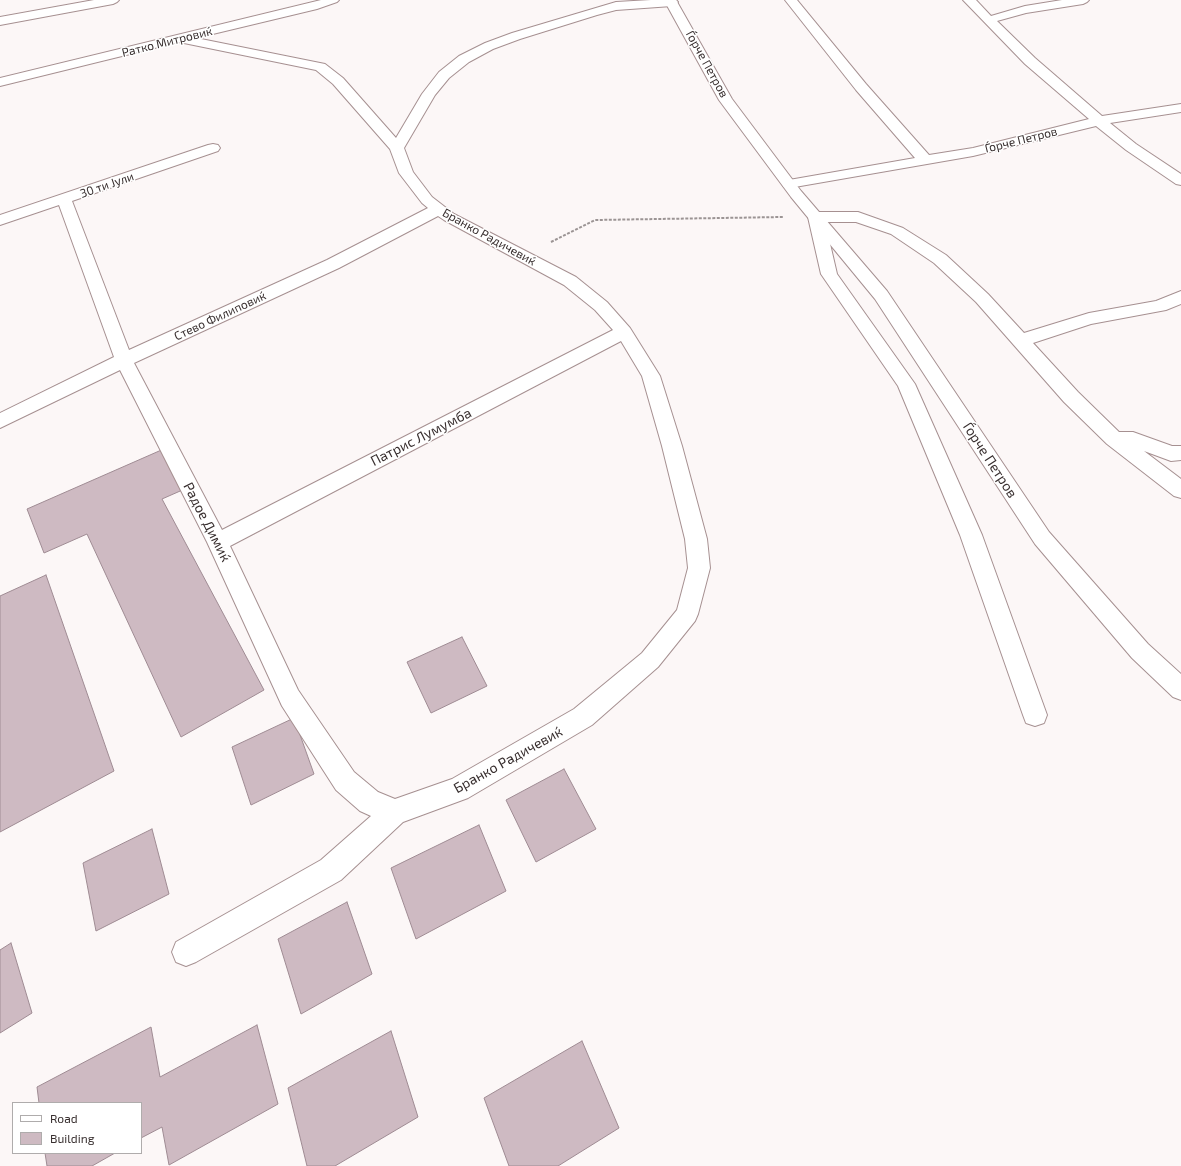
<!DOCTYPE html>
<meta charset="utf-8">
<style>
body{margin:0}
#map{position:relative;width:1181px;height:1166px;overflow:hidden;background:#fcf7f7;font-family:"Exo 2",sans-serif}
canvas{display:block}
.legend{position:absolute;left:12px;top:1102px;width:130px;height:52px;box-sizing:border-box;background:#fff;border:1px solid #afacac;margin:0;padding:5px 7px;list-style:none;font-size:12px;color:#382f2f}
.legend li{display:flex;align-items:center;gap:8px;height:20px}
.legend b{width:20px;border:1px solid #afacac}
</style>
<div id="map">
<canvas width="1181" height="1166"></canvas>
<ul class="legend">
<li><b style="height:5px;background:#fff"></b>Road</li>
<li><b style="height:11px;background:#cebac2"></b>Building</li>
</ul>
</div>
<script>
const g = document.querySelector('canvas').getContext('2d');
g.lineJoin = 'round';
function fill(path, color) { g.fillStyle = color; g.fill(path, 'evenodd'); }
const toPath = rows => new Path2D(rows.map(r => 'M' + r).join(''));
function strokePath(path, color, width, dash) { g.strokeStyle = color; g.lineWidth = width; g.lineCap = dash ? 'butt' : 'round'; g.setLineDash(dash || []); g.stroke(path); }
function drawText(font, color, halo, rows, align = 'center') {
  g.font = font + ' "Exo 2",sans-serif'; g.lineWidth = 3; g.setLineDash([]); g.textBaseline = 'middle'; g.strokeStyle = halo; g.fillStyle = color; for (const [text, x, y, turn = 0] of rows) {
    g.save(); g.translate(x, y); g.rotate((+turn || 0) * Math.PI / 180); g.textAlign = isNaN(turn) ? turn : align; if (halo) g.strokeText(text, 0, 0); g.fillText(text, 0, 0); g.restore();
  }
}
const building = toPath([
 [166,448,187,488,162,499,264,690,181,737,87,534,44,553,27,509,166,448],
 [46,575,114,771,0,832,0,596,46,575],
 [462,637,487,686,431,713,407,662,462,637],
 [294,718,314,774,251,805,232,747,294,718],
 [564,769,596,829,536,862,506,800,564,769],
 [479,825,506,891,416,939,391,868,479,825],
 [152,829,169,894,96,931,83,863,152,829],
 [347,902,372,974,301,1014,278,939,347,902],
 [11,943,32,1013,0,1033,0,950,11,943],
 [257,1025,278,1104,169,1165,162,1127,141,1138,141,1103,39,1103,37,1087,151,1027,160,1077,257,1025],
 [391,1031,418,1117,335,1166,307,1166,288,1088,391,1031],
 [582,1041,619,1128,558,1166,509,1166,484,1098,582,1041],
 [45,1153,115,1153,92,1166,47,1166,45,1153]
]);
fill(building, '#cebac2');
strokePath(building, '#9f8b93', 1);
const street = toPath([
 [94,0,119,0,117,2,113,4,0,25,0,17,94,0],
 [321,0,339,0,337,2,317,9,196,38,325,64,343,78,396,138,422,94,439,72,459,56,485,43,512,33,616,2,651,0,676,0,678,2,676,4,672,6,616,10,597,15,520,39,493,49,469,62,449,78,435,95,404,148,413,172,432,197,454,214,576,277,607,302,630,328,660,376,682,446,707,539,710,568,698,614,695,621,658,667,592,725,468,798,403,822,341,880,196,962,186,966,176,962,172,952,176,942,321,860,371,816,360,811,336,790,282,706,207,542,120,370,0,428,0,413,114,357,59,205,0,225,0,215,208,145,213,144,218,145,220,148,218,151,72,201,129,350,327,260,428,208,422,203,399,173,390,149,333,84,316,70,179,42,0,86,0,78,321,0],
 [438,216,444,220,564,285,595,310,613,330,222,530,134,363,339,268,438,216],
 [621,341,642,376,662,446,685,539,688,568,677,610,642,653,574,709,452,779,395,799,378,792,354,772,298,690,230,546,621,341],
 [785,0,797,0,866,84,929,155,973,148,1089,119,1025,64,963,0,976,0,991,16,1025,6,1062,0,1089,0,1087,2,1083,4,1026,13,997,21,1035,58,1102,116,1181,104,1181,112,1110,123,1136,144,1181,174,1181,185,1176,184,1126,150,1096,126,973,156,789,188,784,187,782,184,784,181,789,180,915,158,856,90,785,0],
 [816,212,858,212,903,228,946,255,988,294,1024,333,1089,313,1156,301,1181,291,1181,304,1166,310,1091,324,1033,343,1078,392,1119,432,1133,432,1172,446,1181,446,1181,460,1171,461,1144,451,1181,479,1181,498,1174,496,1107,444,1064,402,976,302,934,263,891,234,856,222,825,222,837,274,915,384,982,535,1047,715,1044,723,1035,726,1026,723,1023,715,960,535,898,386,821,274,808,217,811,214,816,212]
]);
const secondary = toPath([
 [664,0,676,0,732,99,801,191,887,291,1049,532,1148,644,1181,674,1181,700,1173,697,1132,658,1035,544,875,299,791,197,719,100,664,0]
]);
strokePath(street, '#a69091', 2);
strokePath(secondary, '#a69091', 2);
strokePath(toPath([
 [551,242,595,220,783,217]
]), '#9b9494', 2, [3, 1.5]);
fill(street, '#fff');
fill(secondary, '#fff');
drawText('12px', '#382f2f', '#fff', [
 ["Ратко Митровиќ",167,42,-14],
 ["Ѓорче Петров",707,64,61],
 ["Ѓорче Петров",1021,140,-14],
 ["30 ти Јули",107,185,-19],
 ["Бранко Радичевиќ",489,237,29],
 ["Стево Филиповиќ",220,316,-25]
]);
drawText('14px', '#382f2f', '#fff', [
 ["Патрис Лумумба",421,437,-27],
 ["Ѓорче Петров",990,460,57],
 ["Радое Димиќ",207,522,63],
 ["Бранко Радичевиќ",508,760,-29]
]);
</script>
